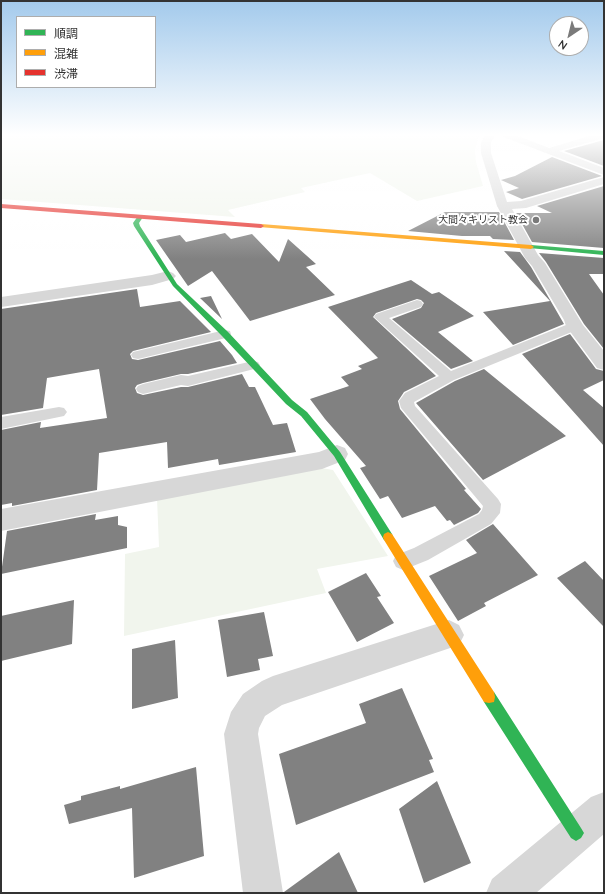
<!DOCTYPE html>
<meta charset="utf-8">
<style>
body{margin:0}
#map{position:relative;width:605px;height:894px;overflow:hidden;background:#fff;font-family:Quicksand,"Noto Sans JP",sans-serif}
canvas{display:block}
.frame{position:absolute;inset:0;border:2px solid #333;pointer-events:none}
.legend{position:absolute;left:16px;top:16px;width:140px;height:72px;box-sizing:border-box;background:#fff;border:1px solid #adadad;margin:0;padding:5px 7px;list-style:none;font-size:12px;color:#333}
.legend li{display:flex;align-items:center;gap:8px;height:20px}
.legend b{width:20px;border:1px solid #adadad}
.north{position:absolute;left:549px;top:16px;width:40px;height:40px;box-sizing:border-box;background:#fff;border:1px solid #adadad;border-radius:50%;rotate:215deg;font-size:11px;font-weight:700;line-height:16px;text-align:center;color:#333}
.north::after{content:'';display:block;margin:auto;width:14px;height:18px;background:#7a7a7a;clip-path:polygon(50% 0,100% 100%,50% 72%,0 100%)}
</style>
<div id="map">
<canvas width="605" height="894"></canvas>
<div class="frame"></div>
<ul class="legend">
<li><b style="height:5px;background:#30b455"></b>順調</li>
<li><b style="height:5px;background:#ff9f0a"></b>混雑</li>
<li><b style="height:5px;background:#e5322d"></b>渋滞</li>
</ul>
<div class="north">N</div>
</div>
<script>
const g = document.querySelector('canvas').getContext('2d');
g.lineJoin = 'round';
function fill(path, color) { g.fillStyle = color; g.fill(path, 'evenodd'); }
const toPath = rows => new Path2D(rows.map(r => 'M' + r).join(''));
function strokePath(path, color, width, dash) { g.strokeStyle = color; g.lineWidth = width; g.lineCap = dash ? 'butt' : 'round'; g.setLineDash(dash || []); g.stroke(path); }
function drawText(font, color, halo, rows, align = 'center') {
  g.font = font + ' Quicksand,"Noto Sans JP",sans-serif'; g.lineWidth = 4; g.setLineDash([]); g.textBaseline = 'middle'; g.strokeStyle = halo; g.fillStyle = color; for (const [text, x, y, turn = 0] of rows) {
    g.save(); g.translate(x, y); g.rotate((+turn || 0) * Math.PI / 180); g.textAlign = isNaN(turn) ? turn : align; if (halo) g.strokeText(text, 0, 0); g.fillText(text, 0, 0); g.restore();
  }
}
fill(toPath([
 [1,134,479,134,475,151,476,162,483,186,417,201,370,173,301,188,305,192,228,210,235,217,1,199],
 [316,467,333,470,388,556,317,569,326,593,124,636,125,554,159,547,157,498]
]), '#f1f5ed');
fill(toPath([
 [604,140,604,166,564,151],
 [552,157,602,176,522,199,506,192,519,188,501,180,515,176],
 [604,186,604,248,532,242,516,213,552,213,537,206],
 [445,212,499,212,514,240,493,239,490,236,462,236,408,231],
 [225,233,231,239,252,234,279,262,288,239,316,264,306,267,335,295,250,321,212,271,188,286,156,240,180,235,186,242],
 [504,251,520,252,531,267,564,324,513,345,483,312,550,301],
 [539,253,604,258,604,274,589,274,604,295,604,349,584,324,546,262],
 [411,280,432,294,439,292,474,316,438,332,473,361,451,369,392,319,421,308,424,303,421,300,417,299,376,313,373,317,436,376,404,392,398,401,400,409,466,489,464,490,481,509,478,513,454,525,450,520,447,521,435,506,402,518,388,496,380,499,360,468,366,466,325,419,310,399,349,386,341,377,362,369,358,366,378,358,328,307],
 [137,289,140,307,180,301,211,332,133,351,130,354,132,359,138,360,220,341,232,355,237,363,188,374,181,374,143,383,137,385,135,388,137,393,143,395,181,387,188,387,242,374,249,387,255,387,273,425,287,423,296,452,219,465,218,459,168,468,167,442,99,453,97,490,12,506,12,503,1,505,1,430,41,422,40,428,107,418,99,369,47,378,43,408,1,415,1,309],
 [211,296,222,319,200,298],
 [570,334,596,369,604,371,604,380,583,390,604,408,604,446,522,354],
 [484,369,566,436,483,480,416,403,455,381],
 [96,514,95,520,118,516,118,525,127,527,127,548,1,574,7,531],
 [493,524,538,575,484,603,486,606,458,621,429,576,477,553,466,540],
 [585,561,604,581,604,627,557,578],
 [366,573,381,596,377,597,394,623,357,642,328,592],
 [74,600,72,644,1,661,1,616],
 [264,612,273,656,258,659,260,670,227,677,218,620],
 [175,640,178,698,132,709,132,649],
 [402,688,433,759,429,760,434,772,296,825,279,754,366,723,359,704],
 [196,767,204,856,134,878,132,808,69,824,64,805,81,800,81,796,120,786,120,789],
 [437,781,471,863,424,883,399,809],
 [339,852,358,893,284,893,284,892]
]), '#818181');
fill(toPath([
 [417,300,421,301,423,304,421,307,389,318,451,371,571,323,579,323,581,326,579,329,454,380,414,402,415,406,498,499,501,504,500,513,491,524,428,560,403,570,396,567,393,561,396,555,414,548,479,514,482,510,483,506,401,408,399,401,405,393,439,376,374,317,376,314,417,300],
 [225,330,230,331,231,334,230,337,138,359,133,358,131,355,133,352,225,330],
 [253,361,258,362,260,365,258,368,188,386,181,385,143,394,138,392,136,389,138,386,143,384,181,375,188,376,253,361],
 [59,407,64,408,67,412,64,416,1,429,1,417,59,407]
]), '#d7d7d7');
fill(toPath([
 [485,134,495,134,491,143,491,153,507,202,521,201,604,177,604,184,526,208,512,209,538,255,545,263,583,325,604,351,604,370,597,368,566,326,564,320,532,266,525,258,497,206,481,153,481,143,485,134],
 [499,134,513,134,549,148,596,134,604,134,604,138,559,151,604,168,604,175,501,136,499,134],
 [168,271,173,273,176,276,173,279,152,285,1,307,1,297,152,275,168,271],
 [337,445,345,448,348,454,345,460,322,469,1,531,1,509,319,452,337,445],
 [449,620,459,625,464,635,459,645,282,705,265,716,259,728,258,734,283,893,243,893,224,734,231,712,243,694,262,681,273,676,449,620],
 [604,792,604,834,536,893,486,893,492,879,591,797,604,792]
]), '#d7d7d7');
fill(toPath([
 [138,216,143,217,139,223,140,226,177,284,228,332,292,400,307,412,340,452,392,534,393,537,392,540,388,542,384,540,334,456,301,416,286,404,222,336,173,286,134,226,133,223,138,216],
 [531,245,604,251,604,255,529,248,529,246,531,245],
 [489,691,494,692,581,828,584,833,581,838,576,841,571,838,484,702,483,697,484,692,489,691]
]), '#30b455');
fill(toPath([
 [261,224,531,245,534,247,531,249,259,227,259,225,261,224],
 [388,532,392,534,494,692,495,697,494,702,489,703,484,702,384,540,383,537,384,534,388,532]
]), '#ff9f0a');
fill(toPath([
 [1,204,261,224,264,226,261,228,1,208,1,204]
]), '#e5322d');
const sky = g.createLinearGradient(0, 0, 0, 259);
sky.addColorStop(0, '#a3caec');
sky.addColorStop(0.52, '#fff');
sky.addColorStop(1, '#ffffff00');
g.fillStyle = sky;
g.fillRect(0, 0, 605, 259);
for (const [x, y, r, color] of [
 [536,220,4,"#7a7a7a"]
]) { const dot = new Path2D(); dot.arc(x, y, r, 0, 2 * Math.PI); g.fillStyle = color; g.fill(dot); strokePath(dot, '#fff', 1.5); }
drawText('10px', '#333', '#fff', [
 ["大間々キリスト教会",528,220]
], 'right');
</script>
